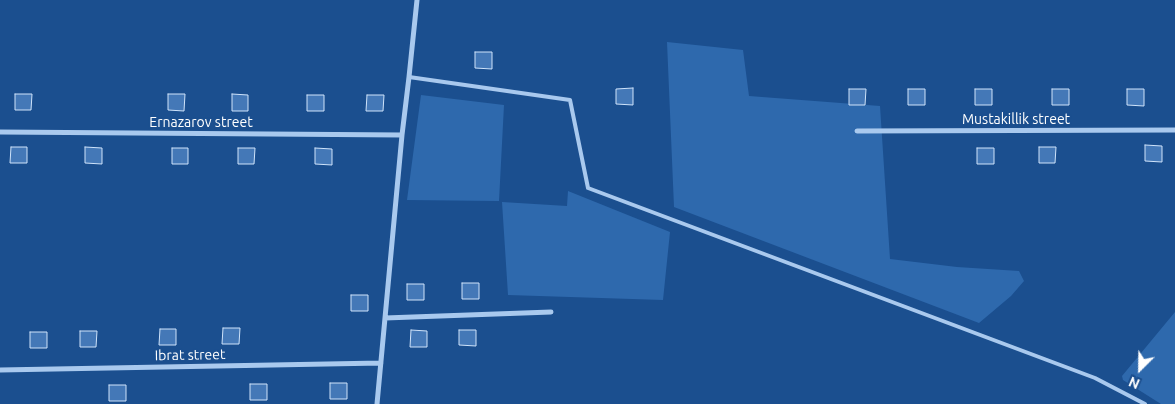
<!DOCTYPE html>
<style>
body{margin:0}
#map{position:relative;width:1175px;height:404px;overflow:hidden;background:#1b4f8f;font-family:Ubuntu,sans-serif}
canvas{display:block}
.north{position:absolute;left:1115px;top:344px;width:50px;height:50px;-webkit-text-stroke:4px #1b4f8f;paint-order:stroke;rotate:203deg;font-size:14px;font-weight:700;line-height:20px;text-align:center;color:#fff}
.north::after{content:'';display:block;margin:auto;width:18px;height:22px;background:#fff;clip-path:polygon(50% 0,100% 100%,50% 72%,0 100%)}
</style>
<div id="map">
<canvas width="1175" height="404"></canvas>
<div class="north">N</div>
</div>
<script>
const g = document.querySelector('canvas').getContext('2d');
g.lineJoin = 'round';
function fill(path, color) { g.fillStyle = color; g.fill(path, 'evenodd'); }
const toPath = rows => new Path2D(rows.map(r => 'M' + r).join(''));
function strokePath(path, color, width, dash) { g.strokeStyle = color; g.lineWidth = width; g.lineCap = dash ? 'butt' : 'round'; g.setLineDash(dash || []); g.stroke(path); }
function drawText(font, color, halo, rows, align = 'center') {
  g.font = font + ' Ubuntu,sans-serif'; g.lineWidth = 4; g.setLineDash([]); g.textBaseline = 'middle'; g.strokeStyle = halo; g.fillStyle = color; for (const [text, x, y, turn = 0] of rows) {
    g.save(); g.translate(x, y); g.rotate((+turn || 0) * Math.PI / 180); g.textAlign = isNaN(turn) ? turn : align; if (halo) g.strokeText(text, 0, 0); g.fillText(text, 0, 0); g.restore();
  }
}
fill(toPath([
 [667,42,743,50,749,96,880,106,890,259,957,267,1019,271,1024,281,1011,296,979,323,674,207],
 [421,95,504,105,499,201,407,200],
 [568,191,670,232,663,300,508,295,502,202,567,206],
 [1175,312,1175,404,1161,404,1123,380,1122,376]
]), '#2e69ad');
const building = toPath([
 [475,52,492,52,492,69,475,68,475,52],
 [633,88,633,105,616,104,616,89,633,88],
 [849,89,866,89,865,105,849,105,849,89],
 [908,89,925,89,925,105,908,105,908,89],
 [975,89,992,89,992,105,975,105,975,89],
 [1052,89,1069,89,1069,105,1052,105,1052,89],
 [1127,89,1144,89,1144,106,1127,105,1127,89],
 [15,94,32,94,31,110,15,110,15,94],
 [168,94,185,94,184,111,168,110,168,94],
 [232,94,248,95,248,111,232,111,232,94],
 [307,95,324,95,324,111,307,111,307,95],
 [367,95,384,95,383,111,366,111,367,95],
 [1145,145,1162,146,1162,162,1145,161,1145,145],
 [11,147,27,147,27,163,10,163,11,147],
 [85,147,102,148,102,164,85,163,85,147],
 [1039,147,1056,147,1055,163,1039,163,1039,147],
 [172,148,188,148,188,164,172,164,172,148],
 [238,148,255,148,254,164,238,164,238,148],
 [315,148,332,149,332,165,315,164,315,148],
 [977,148,994,148,994,164,977,164,977,148],
 [462,283,479,283,479,299,462,299,462,283],
 [407,284,424,284,424,300,407,300,407,284],
 [351,295,368,295,368,311,351,311,351,295],
 [223,328,240,328,239,344,222,344,223,328],
 [160,329,176,329,176,345,159,345,160,329],
 [411,330,427,331,427,347,410,347,411,330],
 [459,330,476,330,476,346,459,345,459,330],
 [80,331,97,331,96,347,80,347,80,331],
 [30,332,47,332,47,348,30,348,30,332],
 [330,383,347,383,347,399,330,399,330,383],
 [250,384,267,384,267,400,250,400,250,384],
 [109,385,126,385,126,401,109,401,109,385]
]);
fill(building, '#4478b7');
strokePath(building, '#cfe3fa', 1);
strokePath(toPath([
 [409,77,570,100,588,188,1095,378,1145,404]
]), '#a9c9ee', 4);
strokePath(toPath([
 [857,131,1175,130],
 [0,132,402,135],
 [385,318,551,312],
 [0,370,381,363],
 [377,404,402,135,409,77,417,0]
]), '#a9c9ee', 5);
drawText('14px', '#fff', '#1b4f8f', [
 ["Mustakillik street",1016,119],
 ["Ernazarov street",201,122],
 ["Ibrat street",190,355,-1]
]);
</script>
